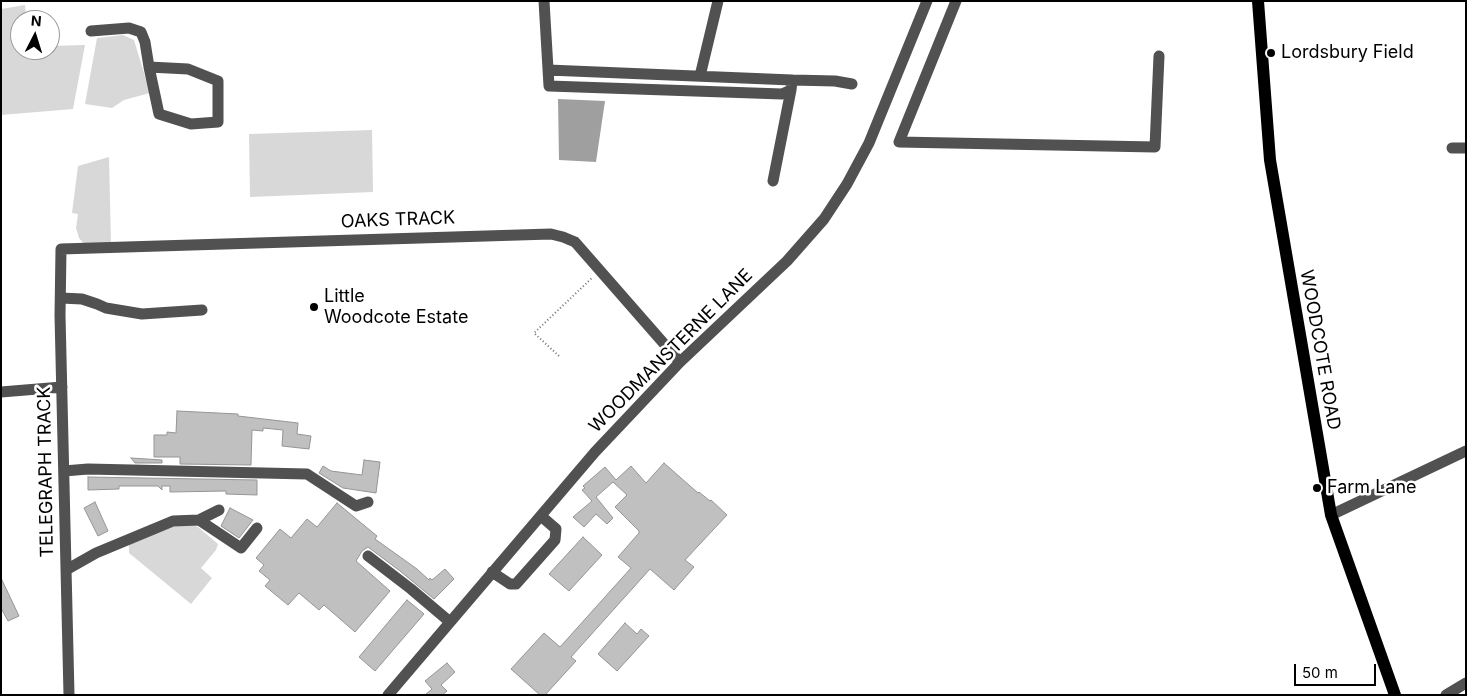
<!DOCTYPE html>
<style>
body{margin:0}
#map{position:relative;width:1467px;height:696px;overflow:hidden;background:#fff;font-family:Inter,sans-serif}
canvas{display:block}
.frame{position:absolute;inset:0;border:2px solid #000;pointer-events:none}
.north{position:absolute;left:10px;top:10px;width:50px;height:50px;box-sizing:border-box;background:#fff;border:1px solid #999;border-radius:50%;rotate:5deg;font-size:14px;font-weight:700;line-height:20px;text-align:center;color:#000}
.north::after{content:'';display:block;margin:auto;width:18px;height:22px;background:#000;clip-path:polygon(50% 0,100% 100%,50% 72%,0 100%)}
.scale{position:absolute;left:1294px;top:664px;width:82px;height:22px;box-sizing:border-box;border:2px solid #000;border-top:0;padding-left:6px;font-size:15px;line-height:18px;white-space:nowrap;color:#000;-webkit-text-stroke:4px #fff;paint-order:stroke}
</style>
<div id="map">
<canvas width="1467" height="696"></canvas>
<div class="frame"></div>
<div class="north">N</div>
<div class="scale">50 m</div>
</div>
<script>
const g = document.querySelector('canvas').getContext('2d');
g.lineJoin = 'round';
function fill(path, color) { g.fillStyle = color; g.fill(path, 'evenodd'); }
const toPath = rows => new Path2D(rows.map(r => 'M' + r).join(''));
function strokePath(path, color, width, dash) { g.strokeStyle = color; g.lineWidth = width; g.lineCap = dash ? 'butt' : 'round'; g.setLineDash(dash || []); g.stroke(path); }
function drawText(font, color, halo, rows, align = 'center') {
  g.font = font + ' Inter,sans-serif'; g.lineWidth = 5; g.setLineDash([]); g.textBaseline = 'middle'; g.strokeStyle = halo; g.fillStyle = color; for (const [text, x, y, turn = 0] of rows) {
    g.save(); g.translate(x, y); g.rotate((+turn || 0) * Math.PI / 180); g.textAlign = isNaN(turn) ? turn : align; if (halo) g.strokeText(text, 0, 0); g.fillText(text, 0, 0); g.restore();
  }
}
fill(toPath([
 [25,5,26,20,20,20,20,50,50,50,50,46,85,45,73,109,1,115,1,9],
 [123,35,134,40,150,93,124,100,112,108,85,104,97,38],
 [372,130,373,192,250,197,249,134],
 [109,157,111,244,85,245,79,238,76,228,78,214,72,213,78,166],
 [179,524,190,524,198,527,218,544,216,550,201,568,212,578,191,604,129,553,129,544]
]), '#d8d8d8');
fill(toPath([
 [558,99,605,101,596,162,559,160]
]), '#9f9f9f');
const building = toPath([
 [177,411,238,414,238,416,298,423,297,434,311,436,309,449,282,446,283,430,263,428,263,431,252,430,251,465,180,464,180,457,154,457,154,435,167,435,167,432,176,433,177,411],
 [131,458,162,460,162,463,135,463,131,458],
 [364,460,380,462,376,493,343,488,319,473,323,466,331,471,362,475,364,460],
 [664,463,698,493,699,492,710,501,711,500,727,515,685,560,694,567,674,590,650,569,571,657,576,661,545,695,540,695,511,669,544,633,560,647,631,568,618,557,639,533,639,531,615,507,627,495,613,482,596,497,613,518,607,524,596,514,584,527,573,517,592,501,582,490,585,488,583,486,605,467,616,480,631,466,646,483,664,463],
 [88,477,257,480,257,495,226,494,226,491,170,492,170,486,162,486,162,490,158,486,119,486,119,489,88,490,88,477],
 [95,502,108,531,98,536,84,508,95,502],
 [337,503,377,536,375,539,417,569,429,580,430,578,432,580,445,569,454,579,434,599,400,571,368,547,362,551,356,561,390,591,355,632,324,605,319,610,299,593,288,605,265,586,270,580,259,571,264,565,256,558,280,529,291,538,307,519,317,527,337,503],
 [230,508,253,520,239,538,221,526,230,508],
 [583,537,602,555,569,591,549,574,583,537],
 [1,578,19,616,8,621,1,608,1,578],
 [407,600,424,614,375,671,359,657,407,600],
 [625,623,637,634,641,629,649,636,617,671,598,654,625,623],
 [447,663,455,672,441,685,447,691,442,695,425,695,432,689,425,681,447,663]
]);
fill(building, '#c0c0c0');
strokePath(building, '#959595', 1);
strokePath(toPath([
 [559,356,534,333,593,277]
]), '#737373', 2, [1, 2.5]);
strokePath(toPath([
 [544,1,549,86,782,94,791,90,792,80,548,70],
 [956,1,899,142,1155,147,1159,56],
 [91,31,129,28,141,32,145,42,149,67,188,69,218,81,218,122,191,124,159,114,149,67],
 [700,76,718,1],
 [792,80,835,81,852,84],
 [1452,148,1466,148],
 [773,181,791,90],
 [61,298,82,299,97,304,106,308,142,314,202,310],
 [1,392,62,387],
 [64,471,88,469,307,474,356,506,368,502],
 [1331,515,1466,451],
 [199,520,219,510],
 [368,556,411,589,450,622],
 [66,570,96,553,173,521,199,520,241,548,257,528],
 [492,572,510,584,516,584,555,540,556,529,541,516],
 [69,695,60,315,61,249,551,234,563,237,575,242,680,362],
 [388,695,595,452,680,362,787,261,824,219,847,184,869,143,927,1],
 [1446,695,1466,683]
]), '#515151', 11);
strokePath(toPath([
 [1258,1,1270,160,1331,515,1395,695]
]), '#000', 12);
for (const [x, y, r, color] of [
 [1271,53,5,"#000"],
 [314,307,5,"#000"],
 [1317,488,5,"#000"]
]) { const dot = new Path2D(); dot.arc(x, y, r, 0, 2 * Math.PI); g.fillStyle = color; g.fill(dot); strokePath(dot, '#fff', 2); }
drawText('18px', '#000', '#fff', [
 ["Lordsbury Field",1281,53],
 ["Little",324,297],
 ["Woodcote Estate",324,318],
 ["Farm Lane",1327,488]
], 'left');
drawText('18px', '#000', '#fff', [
 ["OAKS TRACK",398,220,-2],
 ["WOODCOTE ROAD",1320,350,80],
 ["WOODMANSTERNE LANE",671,351,-45],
 ["TELEGRAPH TRACK",46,472,-91]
]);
</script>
